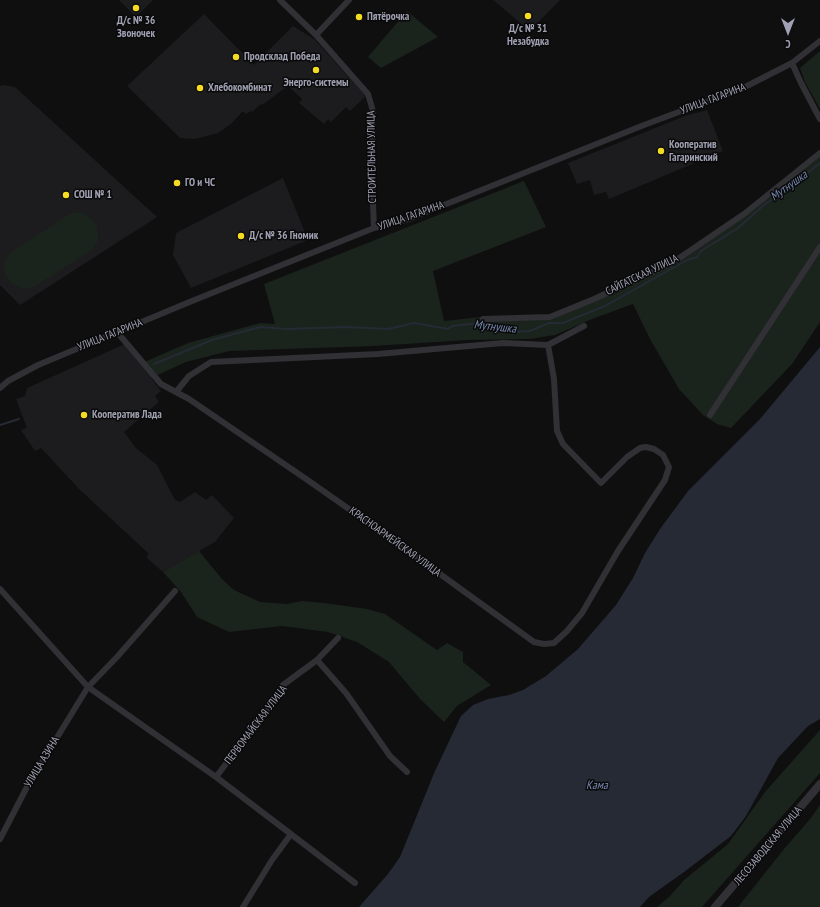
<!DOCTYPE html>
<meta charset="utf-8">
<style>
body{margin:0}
#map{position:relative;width:820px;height:907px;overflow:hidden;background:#0f0f10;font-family:"PT Sans Narrow",sans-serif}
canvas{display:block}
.north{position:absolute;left:768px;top:12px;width:40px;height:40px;-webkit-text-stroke:3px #0a0a0b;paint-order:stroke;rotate:180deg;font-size:11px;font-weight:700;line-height:16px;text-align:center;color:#a0a1b2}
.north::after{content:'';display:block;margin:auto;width:14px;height:18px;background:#a0a1b2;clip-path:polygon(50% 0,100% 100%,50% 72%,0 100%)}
</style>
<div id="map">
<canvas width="820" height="907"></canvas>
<div class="north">С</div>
</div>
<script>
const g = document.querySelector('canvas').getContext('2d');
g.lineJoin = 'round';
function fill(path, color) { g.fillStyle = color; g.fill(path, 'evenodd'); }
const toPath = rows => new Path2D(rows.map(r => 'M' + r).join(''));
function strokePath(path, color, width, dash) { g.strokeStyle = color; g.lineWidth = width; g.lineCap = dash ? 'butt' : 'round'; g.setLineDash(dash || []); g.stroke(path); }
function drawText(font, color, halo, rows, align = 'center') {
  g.font = font + ' "PT Sans Narrow",sans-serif'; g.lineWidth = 3; g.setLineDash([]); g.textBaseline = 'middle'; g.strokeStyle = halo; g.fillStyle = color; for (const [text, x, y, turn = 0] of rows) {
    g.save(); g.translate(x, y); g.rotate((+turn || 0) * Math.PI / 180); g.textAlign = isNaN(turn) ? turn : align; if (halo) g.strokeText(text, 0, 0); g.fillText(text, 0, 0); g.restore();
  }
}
fill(toPath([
 [119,0,153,0,136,17],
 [493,0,560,0,530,31],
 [204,14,254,65,293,26,314,39,366,96,350,111,346,107,331,122,328,119,324,124,299,103,302,99,288,86,262,105,261,104,252,112,251,111,246,114,243,111,232,123,218,133,195,139,180,138,127,86],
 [4,85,15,87,157,217,20,305,0,285,0,86],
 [707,110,723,151,609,199,606,192,594,195,590,180,577,184,568,163,685,116],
 [283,178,308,240,191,288,173,255,176,233],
 [125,344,161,391,155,396,159,402,124,432,136,448,157,465,175,500,180,502,195,492,206,500,212,495,234,518,215,542,163,572,147,558,148,553,79,489,41,448,35,451,21,430,27,428,16,399,25,396,27,388]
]), '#1c1b1d');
fill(toPath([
 [407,11,438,37,381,68,368,57],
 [820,51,820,109,805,82,800,68],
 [820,156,820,322,792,364,731,428,717,424,703,415,679,389,650,339,633,304,592,319,555,335,530,339,468,340,373,346,229,351,186,362,151,378,140,364,188,343,260,323,275,324,264,284,524,181,546,227,433,271,444,321,481,317,550,320,674,264],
 [73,213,81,213,89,217,97,226,98,239,97,243,92,250,34,287,22,289,11,283,6,276,4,267,6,259,11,252,65,217],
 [199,551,222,579,234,590,260,602,287,604,302,601,324,603,367,609,385,614,437,650,447,643,463,652,463,662,491,685,457,706,444,722,420,699,389,662,357,642,328,632,282,626,229,632,197,617,181,592,163,572],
 [820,730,820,773,702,907,657,907,669,897,684,880,728,844,765,792],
 [820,805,820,907,738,907,784,849,810,819]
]), '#1b231d');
fill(toPath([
 [820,347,820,719,808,726,778,758,746,816,731,836,684,872,649,897,640,907,359,907,388,874,400,857,435,771,461,716,473,705,488,699,509,695,523,690,546,676,578,649,616,605,633,578,645,553,660,529,688,491,760,419]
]), '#262a34');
strokePath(toPath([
 [154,364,212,340,260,327,287,329,345,327,388,329,414,323,448,329,452,326,480,323,512,332,530,331,549,323,563,323,605,306,687,260,697,257,701,251,738,228,765,204,782,193,820,163],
 [0,425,19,419]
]), '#262a34', 2);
strokePath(toPath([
 [280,0,316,35,368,94,373,111,372,179,374,228],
 [316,35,349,0],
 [792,63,801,83,820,119],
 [483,319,550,317,594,299,672,263,744,214,820,153],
 [117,332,161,384,189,399,309,481,393,540,534,642,544,644,554,643,567,631,582,613,618,551,665,480,669,467,663,455,654,449,646,447,640,448,627,457,601,483,563,444,557,431,554,379,548,345],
 [0,388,8,381,38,365,192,301,374,228,409,219,644,125,743,88,792,63,820,41],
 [176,392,189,376,211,362,378,354,503,343,548,345,584,326],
 [710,415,820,247],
 [0,589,88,687,216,777,355,883],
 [317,660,346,693,390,756,407,772],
 [216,777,276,698,283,685,317,660,338,638],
 [0,839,28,785,88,687,117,657,175,591],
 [243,907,272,860,291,834]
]), '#303035', 6);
strokePath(toPath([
 [715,907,820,784]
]), '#303035', 8);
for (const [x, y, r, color] of [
 [136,8,4,"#f4dc23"],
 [528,16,4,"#f4dc23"],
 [359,17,4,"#f4dc23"],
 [236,57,4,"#f4dc23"],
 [316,70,4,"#f4dc23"],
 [200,88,4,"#f4dc23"],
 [661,151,4,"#f4dc23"],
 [177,183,4,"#f4dc23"],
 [66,195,4,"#f4dc23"],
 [241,236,4,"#f4dc23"],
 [84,415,4,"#f4dc23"]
]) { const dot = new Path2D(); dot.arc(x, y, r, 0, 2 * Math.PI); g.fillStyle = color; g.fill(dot); strokePath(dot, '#0a0a0b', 1.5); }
drawText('bold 11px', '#a0a1b2', '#0a0a0b', [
 ["Пятёрочка",367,17],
 ["Д/с № 36",136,21,"center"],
 ["Звоночек",136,34,"center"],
 ["Д/с № 31",528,29,"center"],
 ["Незабудка",528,42,"center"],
 ["Продсклад Победа",244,57],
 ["Энерго-системы",316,83,"center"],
 ["Хлебокомбинат",208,88],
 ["Кооператив",669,145],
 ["Гагаринский",669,158],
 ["ГО и ЧС",185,183],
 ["СОШ № 1",74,195],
 ["Д/с № 36 Гномик",249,236],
 ["Кооператив Лада",92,415]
], 'left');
drawText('11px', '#a0a1b2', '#0a0a0b', [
 ["УЛИЦА ГАГАРИНА",713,99,-21],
 ["СТРОИТЕЛЬНАЯ УЛИЦА",372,157,-91],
 ["УЛИЦА ГАГАРИНА",411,216,-19],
 ["САЙГАТСКАЯ УЛИЦА",642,275,-26],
 ["УЛИЦА ГАГАРИНА",110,335,-22],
 ["КРАСНОАРМЕЙСКАЯ УЛИЦА",395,542,36],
 ["ПЕРВОМАЙСКАЯ УЛИЦА",256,725,-53],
 ["УЛИЦА АЗИНА",42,762,-59],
 ["ЛЕСОЗАВОДСКАЯ УЛИЦА",768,846,-50]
]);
drawText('italic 12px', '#7587ae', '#0a0a0b', [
 ["Мутнушка",789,186,-36],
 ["Мутнушка",495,327,6],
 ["Кама",597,786]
]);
</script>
